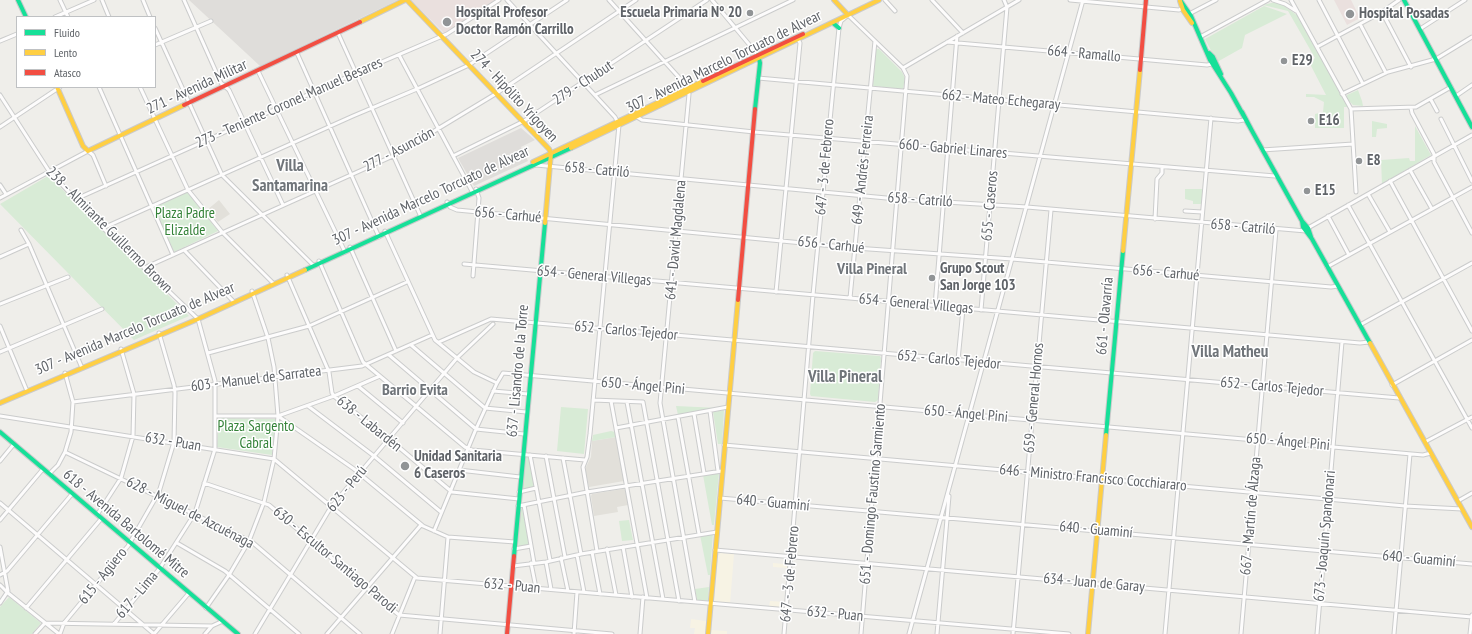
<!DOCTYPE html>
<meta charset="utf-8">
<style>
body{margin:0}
#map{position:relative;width:1472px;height:634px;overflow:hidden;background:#efeeea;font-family:"PT Sans Narrow",sans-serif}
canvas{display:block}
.legend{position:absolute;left:16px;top:16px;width:140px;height:72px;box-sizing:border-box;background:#fff;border:1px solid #bfc1c3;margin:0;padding:5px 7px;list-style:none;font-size:12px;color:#5f6368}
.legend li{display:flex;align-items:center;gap:8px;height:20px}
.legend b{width:20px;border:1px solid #bfc1c3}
</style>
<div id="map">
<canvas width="1472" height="634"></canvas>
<ul class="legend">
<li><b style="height:5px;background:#16e098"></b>Fluido</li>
<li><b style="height:5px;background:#ffcf43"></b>Lento</li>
<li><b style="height:5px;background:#f24e42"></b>Atasco</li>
</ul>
</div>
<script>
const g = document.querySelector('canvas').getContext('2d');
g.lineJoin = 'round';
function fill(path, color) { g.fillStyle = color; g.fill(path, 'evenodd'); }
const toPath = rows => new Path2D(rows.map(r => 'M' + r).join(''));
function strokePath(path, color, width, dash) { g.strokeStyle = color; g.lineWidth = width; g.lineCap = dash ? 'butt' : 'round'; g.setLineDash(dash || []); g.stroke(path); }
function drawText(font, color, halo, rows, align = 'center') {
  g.font = font + ' "PT Sans Narrow",sans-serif'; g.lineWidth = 3; g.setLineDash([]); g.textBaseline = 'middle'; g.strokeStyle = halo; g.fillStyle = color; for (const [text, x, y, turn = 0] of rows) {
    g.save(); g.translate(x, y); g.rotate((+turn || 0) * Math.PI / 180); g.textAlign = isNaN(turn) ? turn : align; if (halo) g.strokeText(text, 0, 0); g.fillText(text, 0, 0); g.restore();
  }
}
fill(toPath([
 [721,553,734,554,730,604,715,602,713,600,717,556],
 [784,559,789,561,788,568,773,567,773,563,783,564],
 [770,601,786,602,785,607,783,608,769,607],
 [691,619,706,621,705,634,694,634,695,628,690,628],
 [711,630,727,631,727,634,710,634]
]), '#f7f3e4');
fill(toPath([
 [189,0,398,0,260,66],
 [521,128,535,140,521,147,528,161,474,186,458,158]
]), '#dfddda');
fill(toPath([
 [219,200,230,214,218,222,207,210],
 [616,437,624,481,589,487,585,469,591,457,592,441],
 [623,489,626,490,628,505,617,507,618,512,594,516,591,496,592,494]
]), '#e2e0da');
fill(toPath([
 [411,0,495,0,445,34],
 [1334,0,1351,0,1360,18,1347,25]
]), '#eae0de');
fill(toPath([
 [1275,2,1282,4,1298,16,1348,107,1344,107,1344,128,1315,128,1315,114,1323,112,1324,102,1314,97,1306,97,1306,94,1326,95,1309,62,1315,58,1288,11,1263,5],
 [1264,6,1287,14,1245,35,1242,48,1217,62,1205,39],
 [876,49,879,49,902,72,905,78,903,89,873,86],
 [1358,90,1362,101,1363,106,1353,105,1347,99,1347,95],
 [1372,121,1387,124,1387,128,1377,129,1376,137,1372,137],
 [1415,126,1431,155,1382,184,1381,160,1409,158,1410,161,1415,161],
 [48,176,64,191,189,316,134,340,0,204],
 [1185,189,1203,189,1202,204,1193,204,1193,201,1185,199],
 [187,192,218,231,174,252,154,207],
 [815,351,880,356,881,358,878,400,875,402,811,396,810,394,813,353],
 [676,406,719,408,678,415],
 [561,407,588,409,584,454,557,451],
 [724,410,722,444,718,444,713,412],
 [219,418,276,419,272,455,217,447],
 [611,431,615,432,616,437,592,441,593,435],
 [524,455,529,456,535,487,521,491],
 [719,473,714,525,712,525,703,475],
 [522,509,530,545,518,547,520,510],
 [629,520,633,540,622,541,619,521],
 [713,533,710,575,708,575,700,535],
 [709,587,708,601,697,600,695,589],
 [9,597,41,623,32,634,0,634,0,607]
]), '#d8ebd6');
const street = toPath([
 [60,0,68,17],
 [102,0,109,17],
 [143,0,150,17],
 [184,0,221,83,229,90,283,205],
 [507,0,615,117,619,125,590,434,587,457,583,467,597,551],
 [609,0,684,83,689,94,660,403,695,602],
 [712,0,758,55],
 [885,0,895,11],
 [932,0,963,33],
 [1070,0,1179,10,1182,8],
 [1273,0,1285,4,1296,11],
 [1291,0,1351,109,1356,192],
 [1319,0,1363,84],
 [1382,12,1411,67],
 [1189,14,1216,0],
 [55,17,94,0],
 [1360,24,1386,73],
 [155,28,222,175,314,266],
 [1420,29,1465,0],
 [338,33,421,217],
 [1200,37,1268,0],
 [0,41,17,34],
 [947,42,1207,65,1212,64],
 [155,45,211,21],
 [1317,47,1382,12,1399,0],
 [297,53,379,237],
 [399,55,473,193],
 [903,68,1019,0],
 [258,71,345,252],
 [758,78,1238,121,1244,120],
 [99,87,173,255],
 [140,87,188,190,222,232,274,284],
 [1342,94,1388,72,1436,59,1472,37],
 [0,95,49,171,103,228,198,319,215,381,215,449,195,513,160,568,114,624],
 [595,95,793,0],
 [1456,96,1472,85],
 [1431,100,1437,111],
 [1411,108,1412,113,1434,154,1434,162,1472,233],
 [1351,109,1416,107,1451,87],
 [637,117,642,120,754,132,1275,176],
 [1441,119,1472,181],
 [0,127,60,87],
 [1262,150,1353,144],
 [453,156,524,121,707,0],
 [536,165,897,199,1027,207,1306,231],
 [1410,170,1432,209],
 [1390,181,1472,331],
 [0,185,6,194],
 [1368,194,1390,232],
 [0,198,88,151,93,155,106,186],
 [76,199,356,73,447,34,499,0],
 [447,202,450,207,457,210,855,248,1012,259,1331,287,1338,286],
 [1348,205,1472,428],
 [1185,211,1202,212],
 [1328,216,1349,255],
 [1155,219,1157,179,1162,173,1162,167],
 [103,228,353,116,417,89,469,65,567,0],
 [1308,228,1472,135],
 [21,230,29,244,82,368],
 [385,231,435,340,474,372,497,383],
 [350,247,396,351],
 [184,250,234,302],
 [0,257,29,244],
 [319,261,363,362,465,447,472,450,585,460],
 [464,264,1360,343,1369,342],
 [1327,267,1472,187],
 [144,268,393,156,497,93,636,0],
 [287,275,329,372,332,393,335,397,389,439,452,492,519,499],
 [473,276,479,198,476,189],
 [776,292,800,43,798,39],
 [850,298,875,41],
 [0,304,68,277],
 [935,306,957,36],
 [981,310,1007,7,1004,0],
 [1360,325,1472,263],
 [0,326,27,391],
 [439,342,491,319,1399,398],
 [411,345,485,408,526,412],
 [0,352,102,309],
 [208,353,309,326,407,282],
 [389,355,476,429,524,434],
 [958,360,963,309],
 [1392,385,1472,340],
 [358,386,403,423],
 [493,391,528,394],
 [593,400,643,402,679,601],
 [611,401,647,598],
 [73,402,362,366,432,335],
 [627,402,663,599],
 [308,406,374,456,441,512],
 [710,411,718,471],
 [694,414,704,473],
 [0,416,274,459,417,578,1069,634],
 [215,416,278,416,334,396,380,376],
 [278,416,354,469,423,526,448,537,515,542],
 [678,417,699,534],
 [616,428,728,407],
 [1425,442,1472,417],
 [724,445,1405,506,1462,509],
 [65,452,252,542,360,634],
 [530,455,550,560],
 [546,456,565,557],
 [563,458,581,554],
 [0,461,14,444],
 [459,470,520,477],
 [49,474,58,465,65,452,71,432,73,402,65,373],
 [204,483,269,505,399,615,612,634],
 [519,492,536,488],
 [720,498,1472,564],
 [1458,501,1472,493],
 [0,503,154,634],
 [524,505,534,563],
 [518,506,587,492,722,471],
 [97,515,121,478,133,436,134,394,121,349],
 [0,520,43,469],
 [434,531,476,429,497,383,503,373,1423,455,1431,453],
 [177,543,225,571,299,634],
 [0,547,8,591,0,603],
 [623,547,632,597],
 [514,549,531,546],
 [607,549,616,595],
 [715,550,1472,617],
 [592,552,600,594],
 [577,555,584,592],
 [561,558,568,591],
 [546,562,551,589],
 [531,563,536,588],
 [513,566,546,562,581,554,717,532],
 [0,575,7,571,72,494],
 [0,585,8,593,59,634],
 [26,608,101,519],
 [206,608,229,575,249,541,264,502,274,459,278,416,274,367,268,338,252,291],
 [35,634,45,623,212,626],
 [60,634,64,623,128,546,159,492,174,442,175,393,174,385,159,333],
 [154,634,189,593],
 [205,634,212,626,223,621],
 [255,634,331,507,457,358,493,324],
 [327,634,421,525],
 [392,634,415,577],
 [440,634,448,537],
 [574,634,577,592],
 [640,634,643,597],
 [784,634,813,295,839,28,841,21,848,15,903,68,907,76,861,634],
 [909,634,1083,0],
 [937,634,949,496],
 [1013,634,1051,210],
 [1165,634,1211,118],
 [1241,634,1276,230],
 [1317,634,1342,342],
 [1394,634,1410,454],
 [1470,634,1472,615]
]);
const fast = toPath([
 [18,0,26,17],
 [1180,0,1191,16,1210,60,1231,93,1302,221,1303,227,1312,239,1370,343],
 [1404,0,1472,127],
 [833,23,839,28],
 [1209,53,1213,57,1221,74],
 [755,109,760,63,758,55],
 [1242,112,1251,129],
 [1302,221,1308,228,1311,237],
 [305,270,571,148],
 [0,432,238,634],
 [1106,435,1123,251],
 [514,556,545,223]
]);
const slow = toPath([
 [407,0,549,149,551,153,545,223],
 [834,0,848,15,879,0],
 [1180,1,1183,10,1192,23],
 [360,22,405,0],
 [57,87,83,146,88,151,184,105],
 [571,148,848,15],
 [533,162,703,81],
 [1123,251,1140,70],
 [1370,343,1472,527],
 [0,403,198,319,305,270],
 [708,634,738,300],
 [1088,634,1106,435]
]);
const jam = toPath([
 [1140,70,1146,0],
 [703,81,803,34],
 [184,105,360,22],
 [738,300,755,109],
 [507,634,514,556]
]);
strokePath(street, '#cbcccc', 5);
strokePath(fast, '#cacacb', 6);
strokePath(slow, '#cacacb', 6);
strokePath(jam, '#cacacb', 6);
strokePath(street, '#fdfcfc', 3);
strokePath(fast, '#16e098', 4);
strokePath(slow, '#ffcf43', 4);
strokePath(jam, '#f24e42', 4);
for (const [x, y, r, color] of [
 [750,13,4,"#919496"],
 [1350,14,5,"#919496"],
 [447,22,5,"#919496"],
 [1284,61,4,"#919496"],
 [1311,121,4,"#919496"],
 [1359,161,4,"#919496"],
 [1307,191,4,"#919496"],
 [932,278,4,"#919496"],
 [405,466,5,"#919496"]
]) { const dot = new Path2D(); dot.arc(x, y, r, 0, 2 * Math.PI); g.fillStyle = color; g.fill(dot); strokePath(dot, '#fff', 1.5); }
drawText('bold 15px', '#5f6368', '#fff', [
 ["Hospital Profesor",456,13],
 ["Doctor Ramón Carrillo",456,30],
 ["Escuela Primaria N° 20",742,13,"right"],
 ["Hospital Posadas",1359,14],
 ["E29",1292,61],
 ["E16",1319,121],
 ["E8",1367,161],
 ["E15",1315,191],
 ["Grupo Scout",940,269],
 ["San Jorge 103",940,286],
 ["Unidad Sanitaria",414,457],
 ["6 Caseros",414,474]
], 'left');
drawText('15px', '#5f6368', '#fff', [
 ["664 - Ramallo",1084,54,5],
 ["307 - Avenida Marcelo Torcuato de Alvear",724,62,-26],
 ["279 - Chubut",583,83,-33],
 ["271 - Avenida Militar",197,87,-25],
 ["274 - Hipólito Yrigoyen",514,96,47],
 ["662 - Mateo Echegaray",1001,100,5],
 ["273 - Teniente Coronel Manuel Besares",289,103,-24],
 ["660 - Gabriel Linares",953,149,5],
 ["277 - Asunción",399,150,-28],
 ["647 - 3 de Febrero",825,167,-85],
 ["658 - Catriló",597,170,5],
 ["649 - Andrés Ferreira",863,170,-84],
 ["307 - Avenida Marcelo Torcuato de Alvear",431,196,-25],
 ["658 - Catriló",920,200,4],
 ["655 - Caseros",990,206,-85],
 ["656 - Carhué",508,215,5],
 ["658 - Catriló",1243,227,5],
 ["238 - Almirante Guillermo Brown",109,230,45],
 ["641 - David Magdalena",676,240,-85],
 ["656 - Carhué",831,245,6],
 ["656 - Carhué",1166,273,5],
 ["654 - General Villegas",594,276,5],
 ["654 - General Villegas",916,304,5],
 ["661 - Olavarría",1105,316,-85],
 ["307 - Avenida Marcelo Torcuato de Alvear",135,329,-23],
 ["652 - Carlos Tejedor",626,331,5],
 ["652 - Carlos Tejedor",949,360,5],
 ["637 - Lisandro de la Torre",518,371,-85],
 ["603 - Manuel de Sarratea",256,379,-7],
 ["650 - Ángel Pini",643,386,5],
 ["652 - Carlos Tejedor",1272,387,5],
 ["659 - General Hornos",1034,398,-85],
 ["650 - Ángel Pini",966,414,5],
 ["638 - Labardén",369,424,39],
 ["632 - Puan",173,442,9],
 ["650 - Ángel Pini",1288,442,5],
 ["646 - Ministro Francisco Cocchiararo",1093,478,5],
 ["623 - Perú",347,489,-51],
 ["651 - Domingo Faustino Sarmiento",873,494,-85],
 ["640 - Guaminí",773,503,5],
 ["628 - Miguel de Azcuénaga",190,513,27],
 ["667 - Martín de Álzaga",1251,516,-85],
 ["618 - Avenida Bartolomé Mitre",126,524,40],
 ["640 - Guaminí",1096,530,5],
 ["673 - Joaquín Spandonari",1325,536,-85],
 ["640 - Guaminí",1419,559,5],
 ["630 - Escultor Santiago Parodi",335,560,40],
 ["647 - 3 de Febrero",790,574,-85],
 ["615 - Agüero",103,576,-51],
 ["634 - Juan de Garay",1094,583,5],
 ["632 - Puan",512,586,5],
 ["617 - Lima",137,595,-50],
 ["632 - Puan",835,614,5]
]);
drawText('15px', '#348238', '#fff', [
 ["Plaza Padre",185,214],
 ["Elizalde",185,231],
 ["Plaza Sargento",256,427],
 ["Cabral",256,444]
]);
drawText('bold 16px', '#70757a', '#fff', [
 ["Villa Pineral",872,269],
 ["Barrio Evita",415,390]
]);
drawText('bold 17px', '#70757a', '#fff', [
 ["Villa",290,166],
 ["Santamarina",290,186],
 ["Villa Matheu",1230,352],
 ["Villa Pineral",845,377]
]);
</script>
